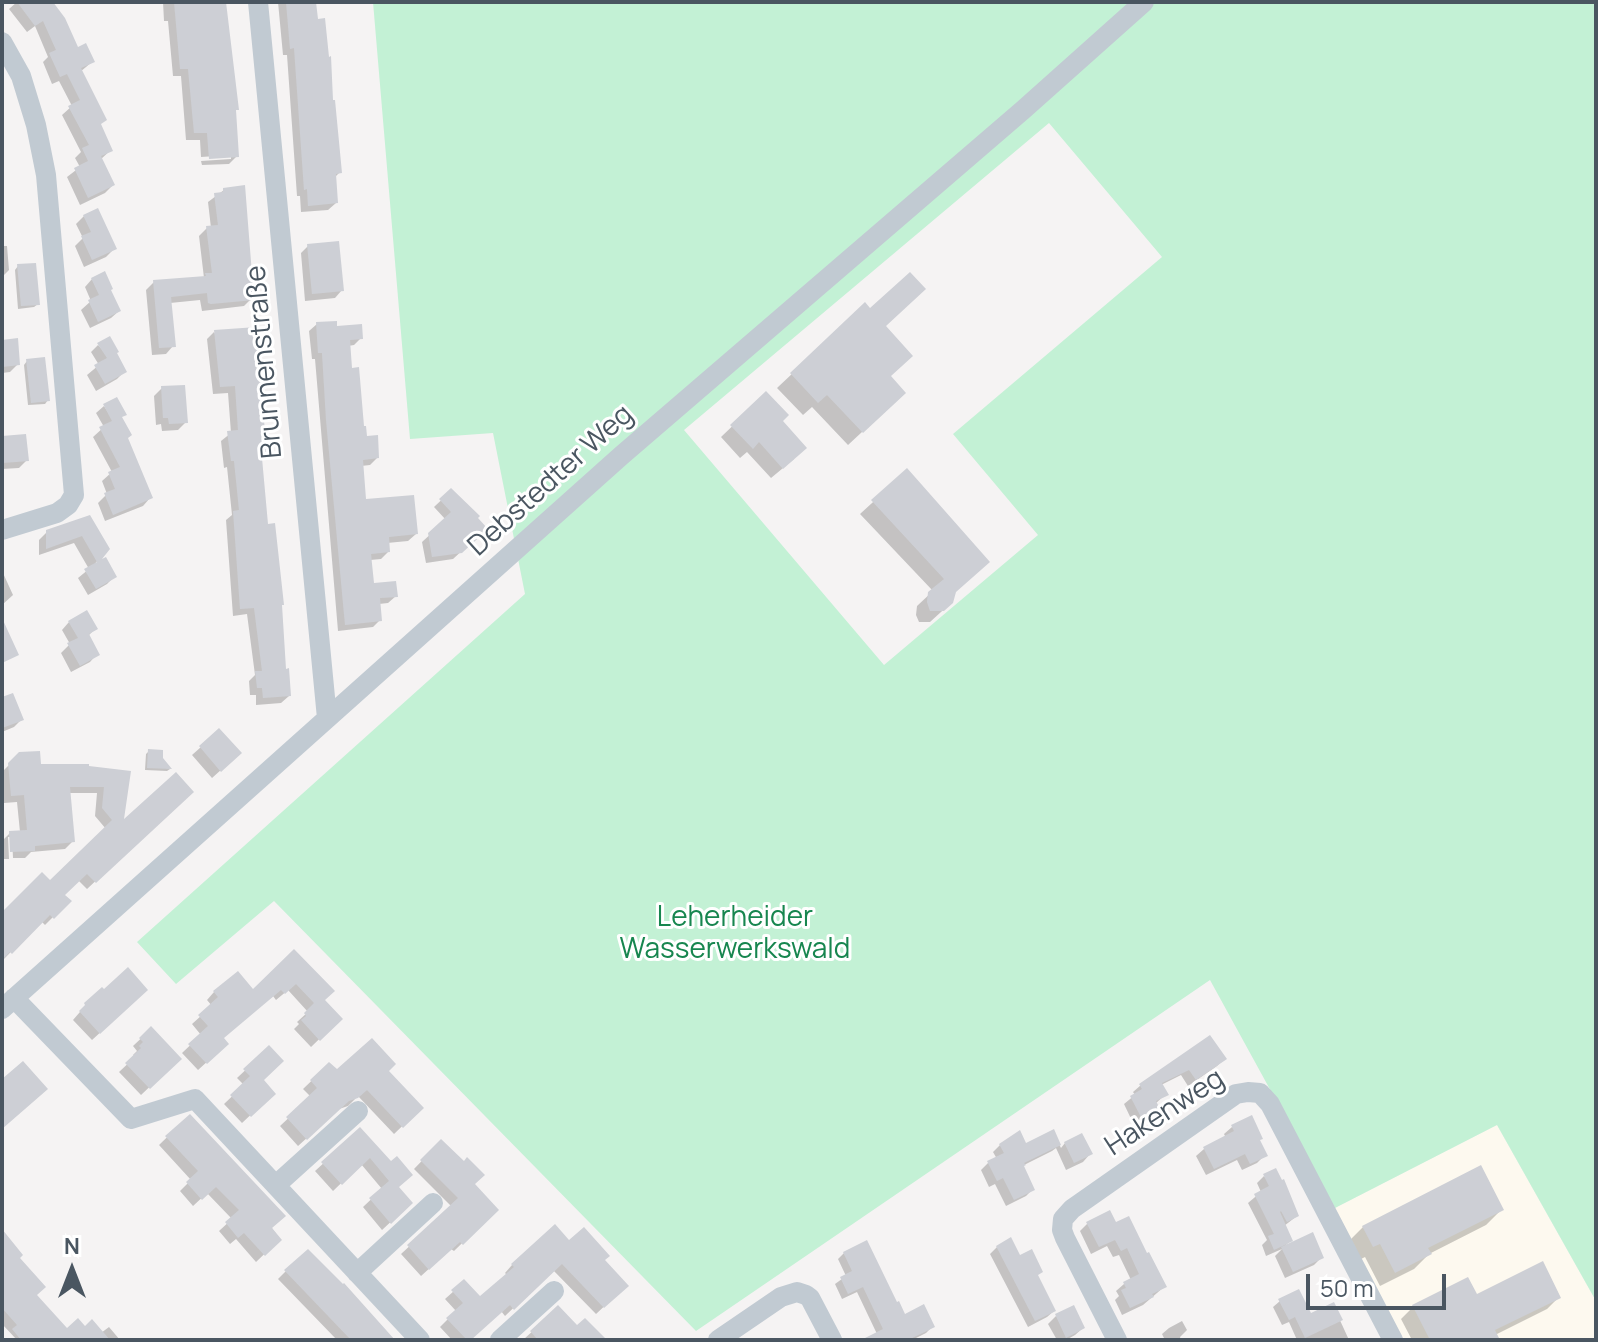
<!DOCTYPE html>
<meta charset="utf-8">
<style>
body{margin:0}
#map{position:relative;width:1598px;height:1342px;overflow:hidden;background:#f5f3f3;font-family:Manrope,sans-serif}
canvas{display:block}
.frame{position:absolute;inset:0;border:4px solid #4a5661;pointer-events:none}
.north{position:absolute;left:32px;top:1230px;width:80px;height:80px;-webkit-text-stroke:6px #fff;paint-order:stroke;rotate:0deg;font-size:22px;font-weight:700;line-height:32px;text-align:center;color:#4a5661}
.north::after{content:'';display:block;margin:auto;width:28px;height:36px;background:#4a5661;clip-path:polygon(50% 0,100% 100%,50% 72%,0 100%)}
.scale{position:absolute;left:1306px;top:1274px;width:140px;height:36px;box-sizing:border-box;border:4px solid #4a5661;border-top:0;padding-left:10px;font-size:24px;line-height:28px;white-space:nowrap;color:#4a5661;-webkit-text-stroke:6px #fff;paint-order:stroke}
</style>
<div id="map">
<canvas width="1598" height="1342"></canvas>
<div class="frame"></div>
<div class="north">N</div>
<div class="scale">50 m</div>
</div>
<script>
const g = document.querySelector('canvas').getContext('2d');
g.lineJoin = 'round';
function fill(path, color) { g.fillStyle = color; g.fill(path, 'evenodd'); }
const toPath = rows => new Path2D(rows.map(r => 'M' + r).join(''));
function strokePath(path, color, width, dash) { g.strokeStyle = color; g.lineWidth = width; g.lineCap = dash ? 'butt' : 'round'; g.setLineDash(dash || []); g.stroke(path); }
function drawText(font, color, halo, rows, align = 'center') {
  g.font = font + ' Manrope,sans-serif'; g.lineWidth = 6; g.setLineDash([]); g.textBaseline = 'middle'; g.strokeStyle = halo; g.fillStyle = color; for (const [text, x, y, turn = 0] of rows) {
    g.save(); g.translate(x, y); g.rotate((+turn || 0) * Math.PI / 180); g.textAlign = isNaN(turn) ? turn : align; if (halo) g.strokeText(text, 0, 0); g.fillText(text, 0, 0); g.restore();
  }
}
fill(toPath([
 [1497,1125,1596,1301,1596,1340,1404,1340,1335,1208]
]), '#fdf9ef');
fill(toPath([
 [373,2,1596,2,1596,1301,1497,1125,1335,1208,1210,980,696,1331,274,901,176,984,137,942,525,594,493,433,410,439],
 [1049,123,1162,257,953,434,1038,535,884,665,684,430]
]), '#c3f1d5');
fill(toPath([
 [17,2,50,2,77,50,92,62,80,72,99,125,111,150,101,159,113,185,105,193,80,205,67,177,80,167,75,158,81,152,62,115,72,106,59,81,52,84,43,62,48,57,35,26,27,32,9,9],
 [163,2,224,2,237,156,229,164,202,165,201,161,231,159,231,155,201,157,200,140,186,140,181,76,173,76,168,21,164,21],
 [278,2,314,2,340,172,334,178,336,203,328,210,301,212,300,196,297,196,287,55,283,55],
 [224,190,252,298,244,306,202,311,200,300,170,303,173,346,166,354,152,355,146,290,154,282,204,278,199,236,207,228,211,228,208,202],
 [84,216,114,249,106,257,84,267,75,246,83,238,76,224],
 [2,246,7,246,9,270,2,277],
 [308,246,342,290,335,298,305,301,301,253],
 [18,266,38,304,34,307,18,309,15,270],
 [92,279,109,290,119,311,111,318,90,328,81,310,91,301,85,287],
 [865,305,884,326,890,406,848,445,812,407,803,415,777,388],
 [317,324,336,328,361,338,354,345,348,346,350,370,362,428,377,458,370,465,361,466,364,501,416,534,408,541,387,543,388,552,381,559,370,560,372,585,396,596,388,603,379,604,380,620,373,627,338,631,315,359,312,359,309,331],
 [214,332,261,413,266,456,261,461,267,526,284,671,289,696,281,703,256,705,256,695,250,695,249,681,255,675,247,614,233,616,226,520,232,515,227,467,224,468,221,441,231,433,228,393,213,394,207,339],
 [2,341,18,364,10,372,2,373],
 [98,345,125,371,117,379,96,391,87,375,99,365,91,352],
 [27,361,48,400,45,404,28,405,24,365],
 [162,388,186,422,178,430,162,431,161,424,156,425,154,396],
 [766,394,780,421,794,459,771,478,747,452,740,458,721,437],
 [104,406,126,439,150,498,143,506,105,521,98,503,107,494,102,481,112,472,93,437,104,427,96,413],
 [2,439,27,460,19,468,2,469],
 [907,471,954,593,952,602,930,622,919,622,916,615,917,606,933,591,860,514],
 [451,491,478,536,453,559,426,563,422,542,446,520,434,507],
 [89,517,107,549,94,565,115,576,107,584,88,595,78,578,89,569,74,543,39,555,39,540,47,532],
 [3,573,13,595,2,605,2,574],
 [69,622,95,629,88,636,97,654,90,662,71,672,61,653,70,644,62,630],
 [2,699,22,719,14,727,2,732],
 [219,731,231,761,212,778,192,755],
 [149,751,161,759,170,769,167,771,145,770,146,754],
 [20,754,39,766,129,773,121,824,191,792,87,889,78,880,62,895,69,901,45,925,41,921,3,960,2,913,50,883,106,829,95,816,97,793,69,793,72,842,65,849,31,852,25,858,13,858,12,837,8,837,9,859,4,859,3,840,10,833,20,832,17,802,4,803,2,772],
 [294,952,322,1001,340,1019,311,1047,294,1029,299,1024,297,1022,308,1012,288,990,276,1000,273,996,222,1038,219,1051,198,1070,182,1053,201,1035,192,1024,212,1006,207,1000,214,992,252,992],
 [138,998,92,1040,73,1020,86,1005],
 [151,1029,179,1059,141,1095,119,1072,135,1057,133,1055,137,1051,133,1046],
 [1210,1038,1224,1059,1217,1066,1188,1086,1181,1075,1161,1085,1166,1094,1155,1104,1158,1109,1151,1116,1134,1125,1124,1104,1135,1095,1133,1092,1141,1085],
 [269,1048,261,1080,274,1093,242,1123,224,1104,244,1085,237,1078],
 [329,1064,337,1072,386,1071,421,1108,394,1134,358,1096,348,1106,339,1109,298,1146,280,1126,311,1097,303,1089],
 [189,1116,280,1239,256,1262,236,1239,230,1244,219,1231,232,1219,207,1193,193,1206,180,1191,191,1180,159,1145],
 [1232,1127,1258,1141,1265,1155,1257,1163,1242,1170,1237,1160,1206,1175,1196,1156,1204,1149,1226,1138,1224,1134],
 [360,1130,397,1187,411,1203,382,1230,363,1207,382,1189,361,1164,333,1191,315,1171],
 [1053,1132,1061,1148,1065,1143,1090,1154,1083,1162,1066,1170,1056,1148,1052,1151,1022,1166,1033,1189,1026,1196,1006,1206,995,1184,989,1187,981,1170,988,1163,997,1159,993,1152,1000,1145,1025,1145],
 [441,1141,472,1184,496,1210,454,1251,451,1249,421,1276,401,1254,452,1207,414,1169],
 [1264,1176,1297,1216,1284,1226,1291,1240,1283,1248,1322,1257,1314,1265,1285,1278,1275,1256,1282,1249,1266,1256,1262,1245,1267,1240,1248,1203,1261,1192,1257,1183],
 [1501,1210,1486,1225,1429,1254,1414,1269,1380,1286,1365,1257,1357,1261,1348,1242,1363,1227],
 [1088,1223,1115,1225,1164,1287,1143,1305,1122,1315,1115,1300,1119,1296,1116,1291,1124,1284,1131,1280,1119,1255,1113,1257,1107,1246,1091,1254,1080,1231],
 [2,1239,17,1258,35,1295,67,1331,85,1328,101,1333,109,1327,120,1340,17,1340,2,1324],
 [569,1242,603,1260,626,1286,596,1314,553,1270,505,1316,501,1311,469,1340,452,1340,440,1327,456,1311,445,1299,464,1282,480,1299,507,1275,505,1273,512,1265],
 [997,1247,1020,1258,1036,1276,1054,1311,1047,1317,1028,1327,990,1254],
 [844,1253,904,1316,932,1327,926,1333,912,1340,868,1340,877,1334,857,1292,842,1299,835,1284,846,1276,838,1259],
 [286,1271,391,1340,337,1340,278,1279],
 [1476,1297,1559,1297,1547,1309,1495,1335,1498,1340,1412,1340,1401,1319,1413,1307],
 [1280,1301,1310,1316,1333,1305,1349,1340,1297,1340,1289,1322,1282,1325,1273,1307],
 [558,1308,577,1328,595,1340,524,1339],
 [1056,1316,1083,1328,1075,1335,1066,1340,1057,1340,1048,1324],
 [1182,1321,1187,1330,1180,1337,1181,1340,1165,1340,1162,1334,1169,1328]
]), '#0003');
fill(toPath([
 [17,2,53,2,65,18,78,47,86,43,95,62,81,68,107,120,101,124,113,151,101,156,115,185,88,198,74,168,88,161,82,148,89,145,68,106,80,100,67,74,60,77,49,53,56,50,43,21,35,26],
 [174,2,226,2,239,110,236,110,239,157,209,159,207,133,194,133,188,69,180,69],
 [286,2,316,2,318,19,325,18,329,57,331,56,333,100,335,100,342,173,336,174,338,203,308,206,307,189,304,190,294,48,290,49],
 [245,185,254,300,211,304,208,303,207,293,171,297,176,347,159,348,153,280,206,276,205,273,212,273,206,226,218,225,214,193,223,192,223,188],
 [98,208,117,249,92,260,81,236,91,232,83,215],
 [339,241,344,291,312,294,307,244],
 [36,263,40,305,21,306,17,264],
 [105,271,113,289,111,290,121,311,98,322,88,300,99,295,91,278],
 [910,272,926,289,886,326,913,356,891,376,906,393,863,433,827,395,818,403,790,373,865,302,870,308],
 [337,321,337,326,362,324,363,339,350,340,352,368,359,367,364,426,366,426,367,436,378,435,379,458,363,460,366,499,414,495,418,534,389,537,390,552,371,554,374,583,396,581,398,597,380,598,382,621,345,625,326,420,322,353,318,353,316,322],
 [257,327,264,387,266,412,263,412,268,457,262,458,268,524,275,523,284,605,282,605,286,669,289,668,291,696,263,698,262,688,257,688,255,671,262,671,254,608,240,609,233,511,239,510,234,461,231,461,227,431,238,430,235,386,220,387,214,330],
 [110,336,119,352,117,353,127,372,105,384,94,365,107,358,97,343],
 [18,338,20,365,2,367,2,340],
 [45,357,50,401,31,403,26,359],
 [185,385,188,423,169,424,168,418,163,418,161,386],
 [766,391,789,415,783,421,807,448,783,469,759,442,753,449,730,425],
 [117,397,127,415,122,417,132,435,128,438,153,498,113,515,104,493,115,489,108,472,120,467,99,427,112,421,103,404],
 [26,434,29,461,2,463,2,436],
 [907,468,990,562,956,592,953,603,944,611,930,611,927,602,928,592,944,579,871,500],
 [451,488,480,516,478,518,488,529,462,553,432,557,428,533,451,512,439,499],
 [90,515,110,549,102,559,106,557,117,577,96,589,84,569,97,562,82,536,46,549,46,530],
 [87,610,98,629,89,634,100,655,80,666,67,643,78,638,68,621],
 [2,618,19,655,2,663],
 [13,693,24,720,2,728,2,697],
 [219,728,242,753,221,772,199,746],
 [148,749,163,750,163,758,172,769,147,768],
 [40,751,41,764,89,764,89,766,131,771,124,819,176,772,194,792,96,883,87,874,65,895,72,901,54,919,50,915,12,954,10,952,2,960,2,912,42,872,50,880,112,820,102,808,104,787,70,787,75,842,35,846,35,851,10,852,9,831,27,830,24,795,11,796,8,763,19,752],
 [294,949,335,991,325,1000,343,1019,320,1041,301,1020,306,1016,304,1013,314,1003,296,984,285,994,281,990,224,1038,229,1044,207,1064,188,1044,208,1026,198,1015,218,997,213,991,238,971,253,989],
 [128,967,148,990,100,1034,79,1011,85,1005,84,1003,102,987,104,989],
 [151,1026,182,1059,150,1089,125,1063,141,1048,139,1046,143,1042,139,1038],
 [1210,1035,1227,1059,1196,1080,1189,1070,1162,1083,1169,1095,1156,1101,1160,1109,1142,1119,1130,1096,1142,1089,1139,1084],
 [372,1038,396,1064,389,1071,424,1108,403,1128,367,1090,358,1098,349,1101,307,1140,286,1117,317,1088,310,1080,329,1062,337,1069],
 [269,1045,284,1061,264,1080,276,1094,251,1117,230,1095,250,1076,243,1069],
 [23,1061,48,1089,2,1129,2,1079],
 [190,1114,286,1216,272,1228,282,1240,265,1256,244,1233,238,1238,225,1222,239,1210,216,1187,202,1200,186,1182,198,1171,165,1136],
 [1252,1115,1263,1139,1260,1140,1268,1156,1250,1164,1245,1154,1214,1169,1203,1147,1234,1131,1231,1125],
 [360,1127,391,1161,397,1156,413,1175,399,1187,413,1203,391,1224,369,1198,389,1181,370,1158,342,1185,321,1162],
 [1054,1129,1061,1145,1024,1163,1026,1165,1024,1166,1035,1190,1014,1200,1003,1178,997,1181,987,1161,1004,1153,999,1144,1020,1130,1026,1143],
 [1082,1133,1093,1154,1074,1163,1064,1142],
 [441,1139,464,1161,467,1157,485,1175,475,1184,499,1210,463,1245,460,1242,429,1270,407,1245,458,1198,420,1160],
 [1481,1165,1504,1210,1428,1248,1432,1254,1395,1273,1380,1244,1373,1247,1362,1226],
 [1276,1168,1282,1180,1284,1179,1299,1216,1287,1222,1281,1211,1280,1212,1293,1241,1274,1250,1268,1236,1274,1234,1254,1194,1269,1186,1263,1174],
 [1110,1210,1116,1222,1129,1216,1147,1253,1149,1252,1167,1287,1152,1294,1154,1297,1130,1308,1121,1290,1126,1288,1123,1282,1139,1274,1127,1248,1121,1251,1115,1240,1099,1247,1086,1222],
 [555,1224,569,1240,584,1227,610,1256,605,1260,629,1286,604,1308,562,1264,514,1310,510,1305,471,1340,467,1340,446,1318,463,1303,451,1290,464,1279,480,1296,514,1267,511,1264],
 [2,1229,23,1255,20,1258,46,1287,37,1295,67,1328,78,1318,85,1326,92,1319,110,1340,21,1340,12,1329,17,1325,2,1308],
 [1313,1232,1324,1258,1293,1272,1281,1247],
 [1011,1237,1020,1255,1032,1249,1043,1272,1038,1275,1056,1311,1035,1321,996,1246],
 [867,1240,897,1302,899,1301,905,1314,924,1304,935,1327,908,1340,861,1340,883,1329,863,1287,848,1294,840,1277,852,1271,843,1252],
 [308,1249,343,1284,344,1283,395,1340,351,1340,284,1270],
 [1543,1261,1561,1298,1495,1330,1500,1340,1430,1340,1412,1305,1468,1277,1477,1294],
 [1299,1289,1311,1313,1334,1302,1343,1320,1305,1338,1295,1317,1289,1320,1278,1299],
 [558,1305,577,1325,585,1318,607,1340,538,1340,530,1331],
 [1074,1305,1085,1328,1066,1338,1055,1314]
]), '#cdcfd5');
strokePath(toPath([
 [258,2,327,718],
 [2,42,21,76,36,125,46,175,74,495,68,505,57,513,2,530],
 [14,998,131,1119,195,1099,420,1340],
 [2,1009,622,455,1023,110,1144,2],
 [276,1185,358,1111],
 [357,1273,433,1203],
 [500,1340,554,1291],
 [718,1340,781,1297,797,1292,806,1295,810,1298,832,1340],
 [1117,1340,1065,1238,1062,1230,1063,1219,1072,1209,1236,1094,1248,1092,1260,1093,1270,1104,1393,1340]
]), '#c1cad2', 20);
drawText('28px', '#4a5661', '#fff', [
 ["Brunnenstraße",265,362,-95],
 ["Debstedter Weg",551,481,-42],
 ["Hakenweg",1165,1113,-33]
]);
drawText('28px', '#17864f', '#fff', [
 ["Leherheider",735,918],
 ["Wasserwerkswald",735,950]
]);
</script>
